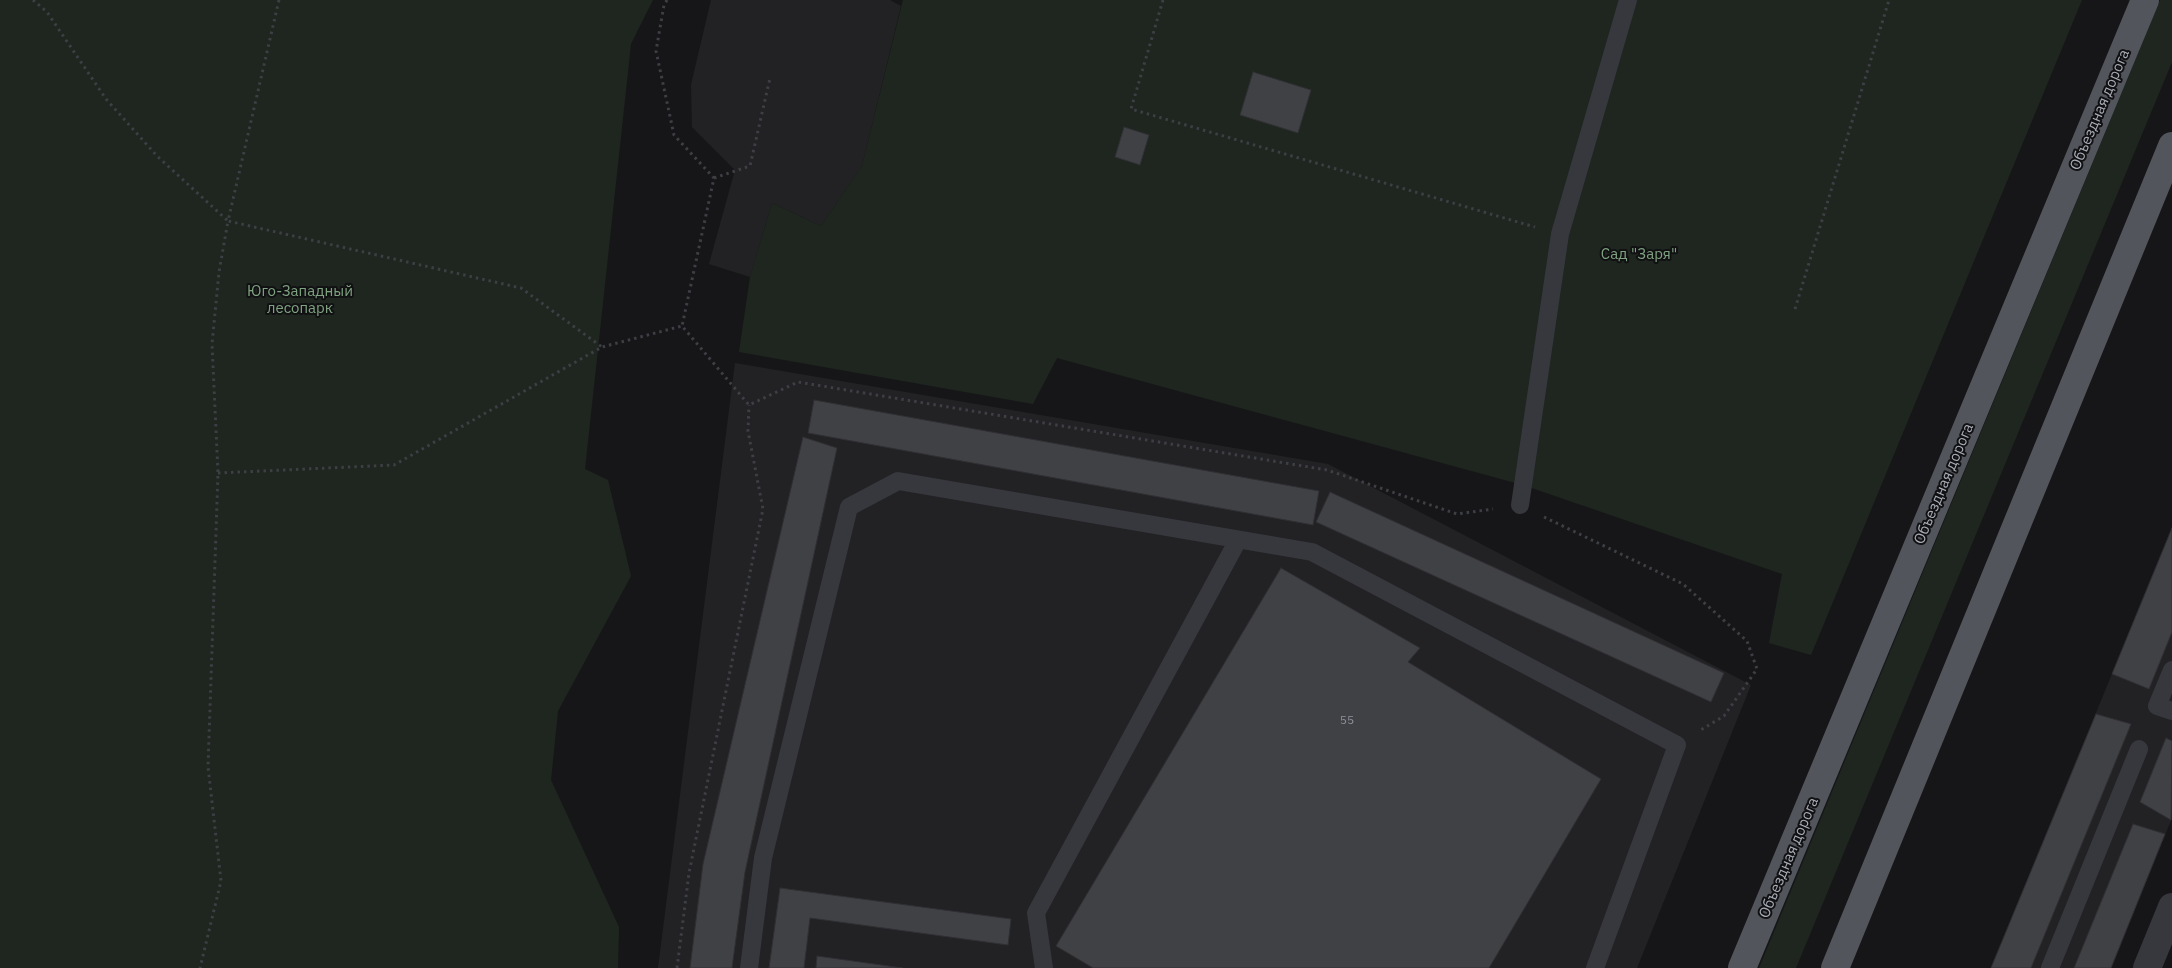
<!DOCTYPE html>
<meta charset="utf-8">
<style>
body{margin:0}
canvas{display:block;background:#161618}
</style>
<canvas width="2172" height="968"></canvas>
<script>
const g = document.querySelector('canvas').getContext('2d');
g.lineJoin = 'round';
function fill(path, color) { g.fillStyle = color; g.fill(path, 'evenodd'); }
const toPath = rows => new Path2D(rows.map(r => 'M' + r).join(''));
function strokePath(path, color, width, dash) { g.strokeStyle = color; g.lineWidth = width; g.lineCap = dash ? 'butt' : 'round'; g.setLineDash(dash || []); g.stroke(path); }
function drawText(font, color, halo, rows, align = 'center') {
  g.font = font + ' "IBM Plex Sans",sans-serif'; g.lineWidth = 4; g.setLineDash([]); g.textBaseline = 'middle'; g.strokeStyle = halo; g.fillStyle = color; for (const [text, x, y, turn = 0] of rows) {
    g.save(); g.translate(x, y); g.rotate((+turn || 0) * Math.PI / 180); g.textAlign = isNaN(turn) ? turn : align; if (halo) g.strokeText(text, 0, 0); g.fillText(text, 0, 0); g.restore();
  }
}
fill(toPath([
 [711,0,890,0,901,6,862,166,821,226,772,203,750,277,709,264,735,170,692,127,691,85],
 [735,363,1328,464,1751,685,1637,968,658,968],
 [2172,528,2172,818,2111,968,1991,968]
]), '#222225');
fill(toPath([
 [0,0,653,0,631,44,585,469,608,480,631,576,558,711,551,780,619,927,618,968,0,968],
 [903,0,2082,0,1811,655,1769,643,1782,574,1523,485,1057,358,1033,404,739,352,750,277,772,203,821,226,862,166],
 [2160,0,2172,0,2172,62,1796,968,1759,968]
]), '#1e261f');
const building = toPath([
 [1253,72,1311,90,1298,133,1240,115,1253,72],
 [1124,127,1149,135,1140,165,1115,157,1124,127],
 [814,400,1319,491,1313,525,808,433,814,400],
 [803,437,837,448,745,872,732,968,690,968,703,864,803,437],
 [1330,492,1724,673,1711,702,1316,522,1330,492],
 [2172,528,2172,632,2149,689,2112,674,2172,528],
 [1281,568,1420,648,1408,662,1601,779,1489,968,1093,968,1056,946,1281,568],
 [2096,714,2131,724,2031,968,1991,968,2096,714],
 [2166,738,2172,741,2171,820,2140,802,2166,738],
 [2133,824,2165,834,2111,968,2074,968,2133,824],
 [780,888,1011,919,1008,945,810,918,804,968,769,968,780,888],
 [817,956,903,968,816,968,817,956]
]);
fill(building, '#404145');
strokePath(building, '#303034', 1);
strokePath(toPath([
 [33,0,47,12,106,99,157,156,228,221,219,272,212,344,218,473,208,767,221,881,200,968],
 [279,0,228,221,521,288,602,347],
 [667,0,664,5,656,51,674,135,714,178,682,326,749,405,798,382,1327,470,1457,514,1493,509],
 [1163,0,1131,109,1535,227],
 [714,178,750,166,770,78],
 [1795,309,1889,0],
 [218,473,394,465,602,347,682,326],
 [1544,517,1683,584,1747,641,1757,669,1724,716,1699,731],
 [677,968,689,873,763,509,748,431,749,405]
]), '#3d3f44', 3, [2.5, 4]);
strokePath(toPath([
 [1520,505,1560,234,1628,0],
 [2172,670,2157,706,2172,711],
 [749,968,763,858,849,507,898,481,1312,552,1677,745,1595,968],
 [1044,968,1036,913,1238,540],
 [2050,968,2139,749]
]), '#37383d', 18);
strokePath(toPath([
 [2147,968,2172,907]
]), '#37383d', 28);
strokePath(toPath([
 [1742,968,2145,0],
 [1835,968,2172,146]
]), '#53555c', 28);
drawText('12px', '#8e929b', null, [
 ["55",1347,721]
]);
drawText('15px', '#a8adb8', '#111113', [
 ["Объездная дорога",2100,110,-67],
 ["Объездная дорога",1944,484,-67],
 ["Объездная дорога",1789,858,-67]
]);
drawText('15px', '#7fa381', '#111113', [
 ["Сад \"Заря\"",1639,255],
 ["Юго-Западный",300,292],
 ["лесопарк",300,309]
]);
</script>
